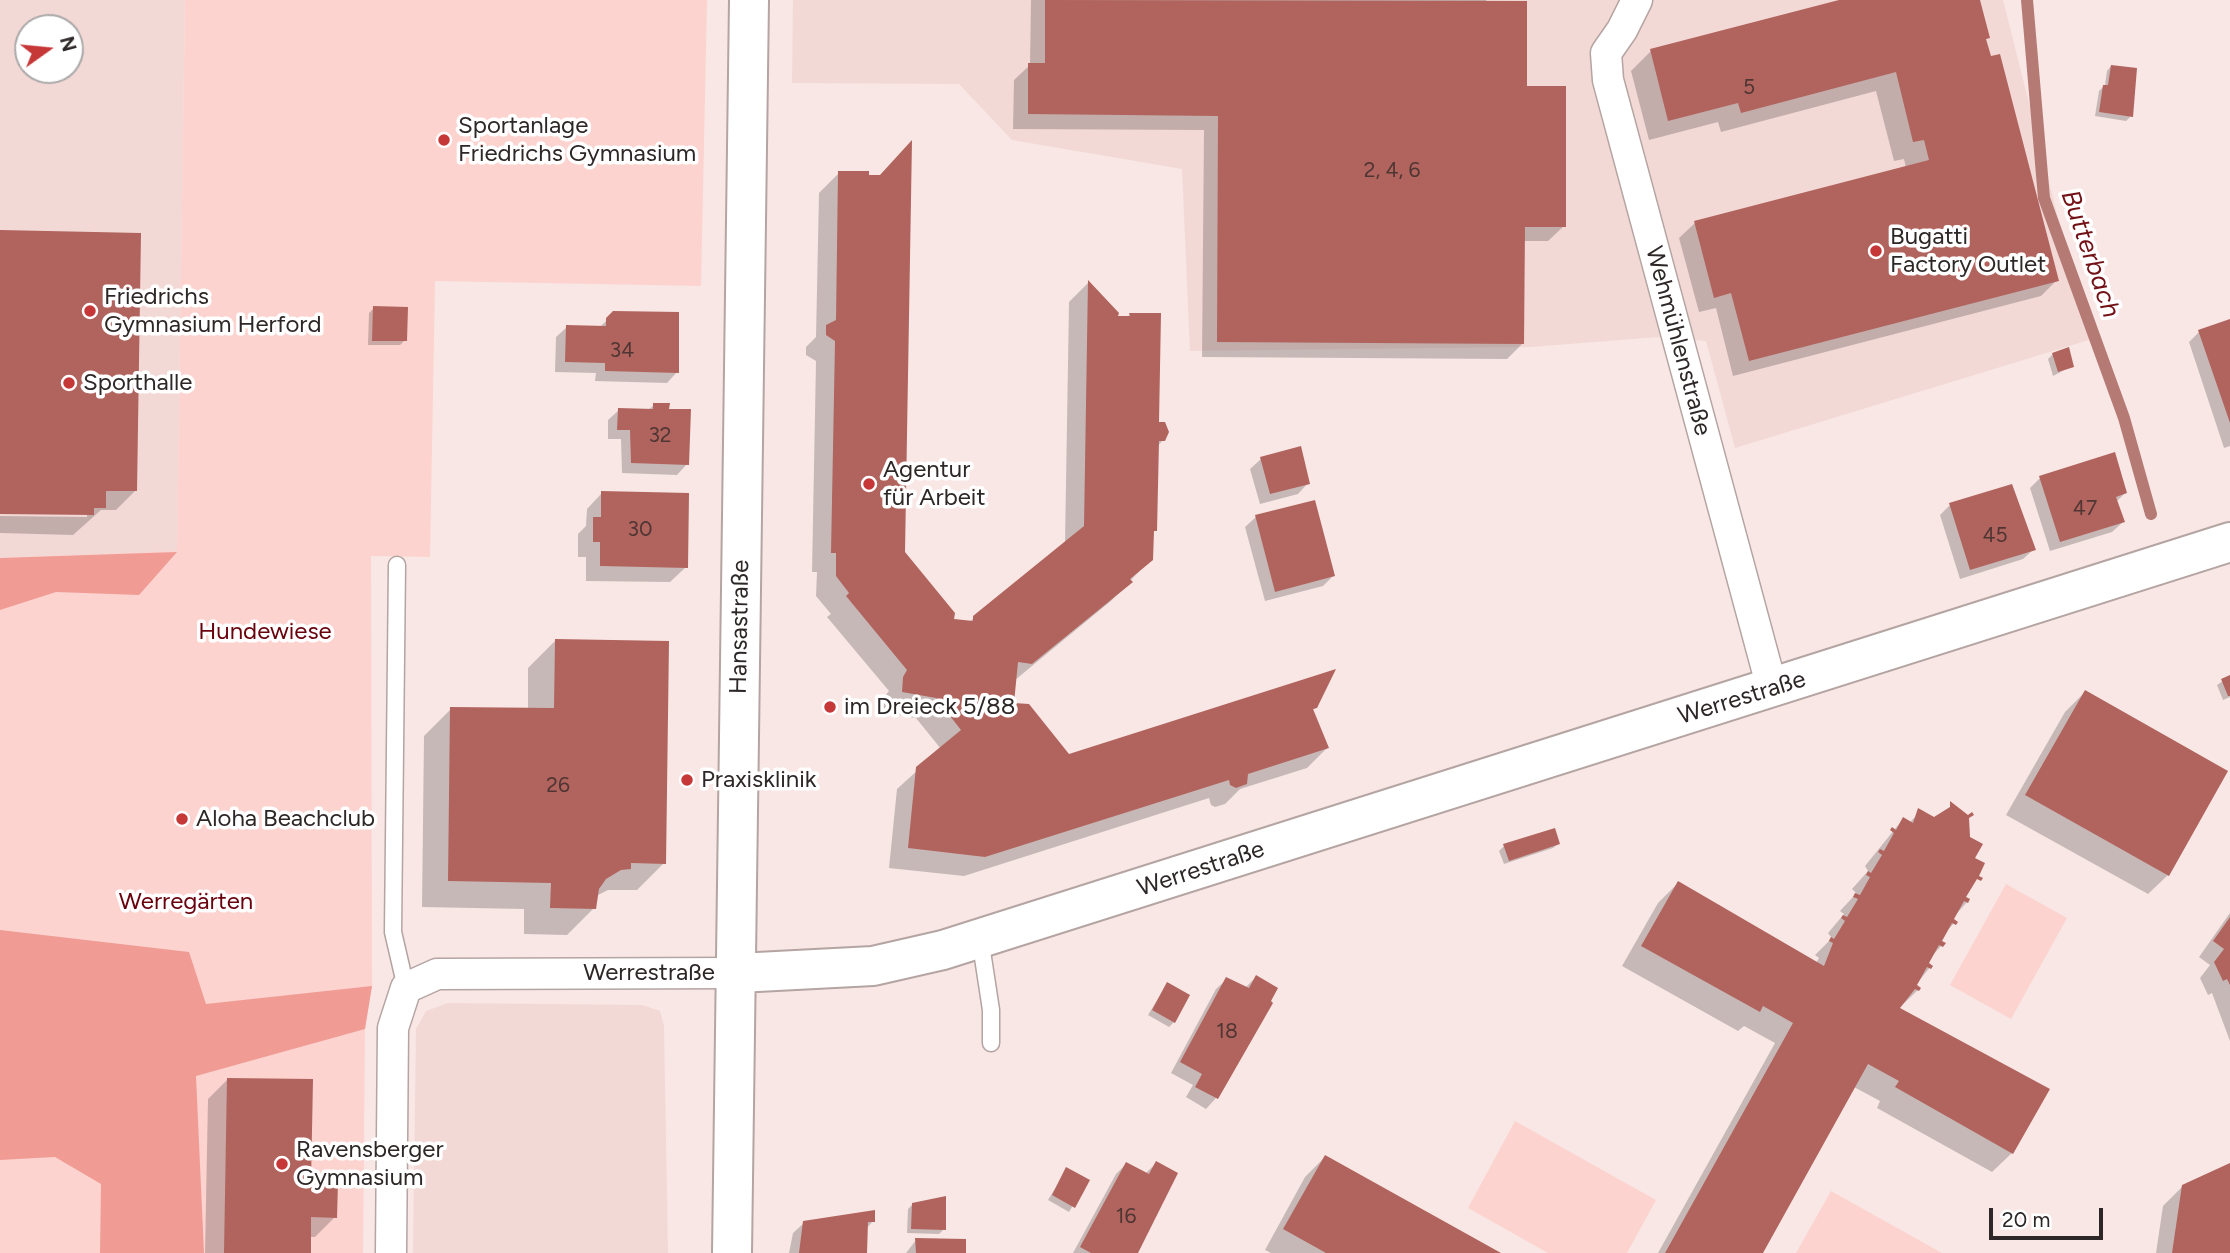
<!DOCTYPE html>
<meta charset="utf-8">
<style>
body{margin:0}
#map{position:relative;width:2230px;height:1253px;overflow:hidden;background:#f8e7e5;font-family:Figtree,sans-serif}
canvas{display:block}
.north{position:absolute;left:14px;top:14px;width:70px;height:70px;box-sizing:border-box;background:#fff;border:2px solid #aba9a9;border-radius:50%;rotate:75deg;font-size:19px;font-weight:700;line-height:28px;text-align:center;color:#2e2727}
.north::after{content:'';display:block;margin:auto;width:24px;height:32px;background:#c63738;clip-path:polygon(50% 0,100% 100%,50% 72%,0 100%)}
.scale{position:absolute;left:1989px;top:1208px;width:114px;height:32px;box-sizing:border-box;border:4px solid #2e2727;border-top:0;padding-left:9px;font-size:21px;line-height:24px;white-space:nowrap;color:#2e2727;-webkit-text-stroke:5px #fff;paint-order:stroke}
</style>
<div id="map">
<canvas width="2230" height="1253"></canvas>
<div class="north">N</div>
<div class="scale">20 m</div>
</div>
<script>
const g = document.querySelector('canvas').getContext('2d');
g.lineJoin = 'round';
function fill(path, color) { g.fillStyle = color; g.fill(path, 'evenodd'); }
const toPath = rows => new Path2D(rows.map(r => 'M' + r).join(''));
function strokePath(path, color, width, dash) { g.strokeStyle = color; g.lineWidth = width; g.lineCap = dash ? 'butt' : 'round'; g.setLineDash(dash || []); g.stroke(path); }
function drawText(font, color, halo, rows, align = 'center') {
  g.font = font + ' Figtree,sans-serif'; g.lineWidth = 7; g.setLineDash([]); g.textBaseline = 'middle'; g.strokeStyle = halo; g.fillStyle = color; for (const [text, x, y, turn = 0] of rows) {
    g.save(); g.translate(x, y); g.rotate((+turn || 0) * Math.PI / 180); g.textAlign = isNaN(turn) ? turn : align; if (halo) g.strokeText(text, 0, 0); g.fillText(text, 0, 0); g.restore();
  }
}
fill(toPath([
 [0,0,185,0,177,552,0,558],
 [28,28,70,28,70,70,28,70],
 [793,0,2003,0,2089,340,1735,448,1706,341,1659,337,1531,347,1190,351,1182,169,1012,140,959,84,792,83],
 [448,1003,642,1005,660,1011,664,1026,668,1253,413,1253,416,1029,426,1011]
]), '#f3d9d6');
fill(toPath([
 [185,0,707,0,701,286,435,281,430,557,371,556,372,986,365,1029,363,1253,0,1253,0,558,177,551],
 [2006,884,2067,918,2011,1019,1950,985],
 [1515,1121,1656,1200,1627,1253,1548,1253,1468,1208],
 [1831,1191,1942,1253,1796,1253]
]), '#fcd3cf');
fill(toPath([
 [177,552,139,595,56,592,0,610,0,558],
 [0,930,189,952,206,1004,372,986,365,1029,196,1076,204,1253,100,1253,101,1184,55,1157,0,1160]
]), '#f09c95');
fill(toPath([
 [1031,0,1486,0,1525,88,1564,226,1548,241,1523,241,1522,344,1507,359,1202,357,1204,130,1013,129,1014,80,1030,65],
 [1846,0,1979,0,1988,37,1985,40,2057,280,2041,296,1733,376,1716,308,1699,312,1679,238,1695,223,1906,168,1904,159,1894,161,1876,91,1721,132,1718,122,1649,140,1631,71,1651,51],
 [2111,66,2131,116,2126,121,2095,116,2099,91,2105,85,2107,71],
 [839,173,903,553,952,620,969,622,1065,544,1069,302,1088,283,1116,318,1127,318,1130,314,1163,440,1157,447,1155,530,1152,534,1151,559,1111,601,1015,680,1012,705,1068,756,1316,707,1312,711,1327,748,1307,768,1240,789,1225,804,1215,807,1211,805,1209,798,964,876,889,868,897,789,941,749,916,718,882,712,883,698,889,691,827,617,831,614,816,596,817,572,812,572,816,361,806,355,806,347,816,337,819,193],
 [0,232,136,490,116,510,101,510,73,535,0,533,0,516,87,517,87,513,0,512],
 [374,308,405,340,400,345,368,345,369,313],
 [614,313,677,372,667,383,595,381,596,373,555,372,556,337,567,327,599,328],
 [2230,321,2230,446,2224,448,2189,342,2199,332],
 [2053,354,2072,366,2053,376,2048,359],
 [654,405,668,410,687,464,677,475,622,473,621,439,608,439,608,420,619,410,648,410],
 [1261,459,1308,483,1298,494,1260,504,1250,469],
 [2040,478,2125,493,2116,502,2123,522,2112,532,2050,551,2030,488],
 [602,493,686,567,670,582,586,581,586,557,578,557,578,534,586,526,587,509],
 [1950,505,2034,549,2023,559,1960,579,1940,515],
 [1256,517,1333,576,1323,586,1265,601,1245,527],
 [555,641,664,863,637,890,608,890,596,896,594,908,567,935,524,934,524,909,422,907,424,736,451,709,528,710,528,668],
 [2230,676,2230,697,2223,700,2217,685],
 [2085,692,2168,875,2148,894,2006,815,2065,712],
 [1921,811,1968,838,1973,859,1964,898,1967,902,1951,920,1955,922,1944,934,1939,942,1943,944,1931,957,1927,964,1931,966,1915,986,1918,990,1898,1009,2012,1153,1992,1172,1877,1108,1880,1101,1854,1087,1761,1253,1658,1253,1775,1043,1744,1026,1738,1031,1622,966,1658,903,1678,883,1816,963,1819,958,1815,955,1828,942,1831,937,1828,933,1844,914,1840,911,1852,898,1856,893,1852,889,1868,871,1865,866,1903,819,1909,823],
 [1558,844,1553,848,1504,864,1499,851,1504,846],
 [2230,913,2230,1041,2212,993,2208,995,2200,978,2210,965,2199,957],
 [1256,977,1271,1003,1216,1098,1206,1109,1186,1097,1193,1085,1171,1073,1216,989,1227,979,1245,988],
 [1167,984,1174,1022,1169,1027,1148,1015],
 [228,1079,335,1217,315,1237,309,1237,309,1253,205,1253,208,1099],
 [1325,1157,1495,1253,1271,1253,1265,1250,1305,1177],
 [1156,1163,1170,1188,1134,1253,1073,1253,1116,1174,1126,1164,1145,1174],
 [2230,1165,2230,1253,2156,1253,2163,1206,2183,1186],
 [1067,1169,1088,1180,1069,1212,1048,1200],
 [913,1204,944,1229,939,1234,907,1233,908,1209],
 [873,1221,866,1229,865,1253,789,1253,793,1233,804,1223],
 [916,1240,964,1253,906,1253]
]), '#0003');
strokePath(toPath([
 [2027,0,2044,198,2124,418,2151,514]
]), '#b67a75', 12);
fill(toPath([
 [1045,0,1527,1,1527,86,1566,86,1566,227,1525,227,1524,344,1217,342,1218,116,1028,114,1028,63,1045,63],
 [1839,0,1980,0,1990,38,1986,39,1991,56,2000,54,2059,281,1749,361,1731,293,1714,298,1694,221,1929,160,1924,140,1913,142,1896,72,1741,113,1738,103,1668,121,1650,49],
 [2111,65,2137,68,2133,117,2099,112,2103,85,2108,85],
 [912,140,905,552,955,613,954,619,973,621,973,616,1084,526,1088,280,1119,313,1118,316,1130,316,1129,313,1161,313,1159,422,1165,422,1169,432,1165,441,1159,441,1157,531,1154,531,1153,560,1130,579,1133,582,1032,664,1018,662,1014,703,1029,704,1069,754,1336,669,1317,708,1313,709,1329,748,1248,774,1247,784,1236,788,1230,785,1229,780,985,857,908,848,916,767,961,730,936,698,902,692,903,677,907,670,846,596,849,593,836,576,836,553,831,553,835,341,826,335,826,325,836,320,838,171,869,171,869,175,880,175],
 [0,230,141,233,137,491,106,491,106,508,94,508,94,515,0,514],
 [373,306,408,307,407,341,372,341],
 [613,311,679,312,679,373,605,371,605,363,565,362,566,325,606,326,606,318],
 [2230,319,2230,423,2198,330],
 [2069,347,2074,367,2058,372,2052,353],
 [653,403,670,403,669,409,691,409,689,465,631,463,630,430,617,430,618,408,653,409],
 [1301,446,1310,484,1270,494,1260,457],
 [2115,452,2127,493,2116,497,2125,522,2060,542,2039,476],
 [2012,484,2036,550,1970,570,1949,503],
 [601,491,689,493,688,568,600,566,600,542,593,542,593,517,601,517],
 [1315,500,1335,576,1275,592,1255,515],
 [555,639,669,641,666,864,631,863,631,869,621,870,606,879,599,889,596,909,550,908,551,883,448,881,450,707,554,708],
 [2230,675,2230,696,2228,696,2221,679],
 [2085,690,2228,771,2169,876,2025,795],
 [1950,801,1968,815,1972,812,1974,815,1969,818,1970,837,1983,844,1975,858,1985,863,1979,876,1983,878,1981,881,1977,879,1966,897,1970,899,1968,903,1964,901,1954,919,1958,922,1956,925,1952,923,1942,941,1946,943,1943,947,1939,945,1929,963,1933,966,1931,969,1927,967,1917,985,1921,988,1919,991,1915,989,1900,1008,2050,1089,2013,1154,1895,1087,1899,1081,1868,1064,1763,1253,1665,1253,1793,1023,1763,1006,1760,1012,1641,946,1678,881,1824,966,1833,943,1829,941,1831,937,1834,939,1845,921,1841,918,1843,915,1847,917,1858,899,1853,897,1855,893,1860,895,1870,877,1866,875,1868,871,1871,873,1882,855,1878,852,1880,849,1884,851,1894,833,1890,830,1892,827,1896,830,1903,817,1913,823,1918,808,1934,817,1950,807],
 [1555,828,1560,844,1509,861,1503,844],
 [2230,917,2230,985,2227,979,2223,981,2214,962,2224,949,2213,941],
 [1256,975,1278,988,1271,1001,1273,1003,1218,1099,1195,1087,1202,1074,1180,1062,1226,977,1249,988],
 [1167,982,1190,995,1175,1023,1152,1010],
 [227,1078,313,1079,311,1182,338,1182,337,1218,311,1217,311,1253,224,1253],
 [1325,1155,1501,1253,1326,1253,1283,1229],
 [1156,1161,1178,1173,1138,1253,1091,1253,1080,1247,1126,1162,1149,1174],
 [2230,1163,2230,1253,2172,1253,2182,1185],
 [1066,1167,1090,1180,1075,1208,1052,1195],
 [946,1196,946,1230,911,1229,912,1203],
 [875,1210,875,1222,868,1222,867,1253,799,1253,803,1221],
 [915,1238,966,1239,966,1253,916,1253]
]), '#b1635d');
const lane = toPath([
 [397,565,393,932,406,988],
 [980,938,991,1010,991,1043]
]);
const street = toPath([
 [1637,0,1622,30,1606,53,1608,80,1772,688],
 [391,1253,393,1028,406,988,437,974,738,973]
]);
const secondary = toPath([
 [738,973,873,966,943,950,2230,542],
 [732,1253,749,0]
]);
strokePath(lane, '#b4a4a2', 19);
strokePath(street, '#b4a4a2', 33);
strokePath(secondary, '#b4a4a2', 42);
strokePath(lane, '#fff', 16);
strokePath(street, '#fff', 30);
strokePath(secondary, '#fff', 38);
for (const [x, y, r, color] of [
 [444,140,7,"#c63738"],
 [1876,251,7,"#c63738"],
 [90,311,7,"#c63738"],
 [69,383,7,"#c63738"],
 [869,484,7,"#c63738"],
 [830,707,7,"#c63738"],
 [687,780,7,"#c63738"],
 [182,819,7,"#c63738"],
 [282,1164,7,"#c63738"]
]) { const dot = new Path2D(); dot.arc(x, y, r, 0, 2 * Math.PI); g.fillStyle = color; g.fill(dot); strokePath(dot, '#fff', 2.5); }
drawText('21px', '#4f3634', null, [
 ["5",1749,88],
 ["2, 4, 6",1392,171],
 ["34",622,351],
 ["32",660,436],
 ["47",2085,509],
 ["30",640,530],
 ["45",1995,536],
 ["26",558,786],
 ["18",1227,1032],
 ["16",1126,1217]
]);
drawText('24px', '#2e2727', '#fff', [
 ["Sportanlage",458,126],
 ["Friedrichs Gymnasium",458,154],
 ["Bugatti",1890,237],
 ["Factory Outlet",1890,265],
 ["Friedrichs",104,297],
 ["Gymnasium Herford",104,325],
 ["Sporthalle",83,383],
 ["Agentur",883,470],
 ["für Arbeit",883,498],
 ["im Dreieck 5/88",844,707],
 ["Praxisklinik",701,780],
 ["Aloha Beachclub",196,819],
 ["Ravensberger",296,1150],
 ["Gymnasium",296,1178]
], 'left');
drawText('24px', '#2e2727', '#fff', [
 ["Wehmühlenstraße",1678,341,75],
 ["Hansastraße",740,627,-89],
 ["Werrestraße",1742,698,-17],
 ["Werrestraße",1201,869,-18],
 ["Werrestraße",649,973]
]);
drawText('24px', '#69010c', '#fff', [
 ["Hundewiese",265,632],
 ["Werregärten",186,902]
]);
drawText('italic 26px', '#721015', '#fff', [
 ["Butterbach",2090,254,71]
]);
</script>
